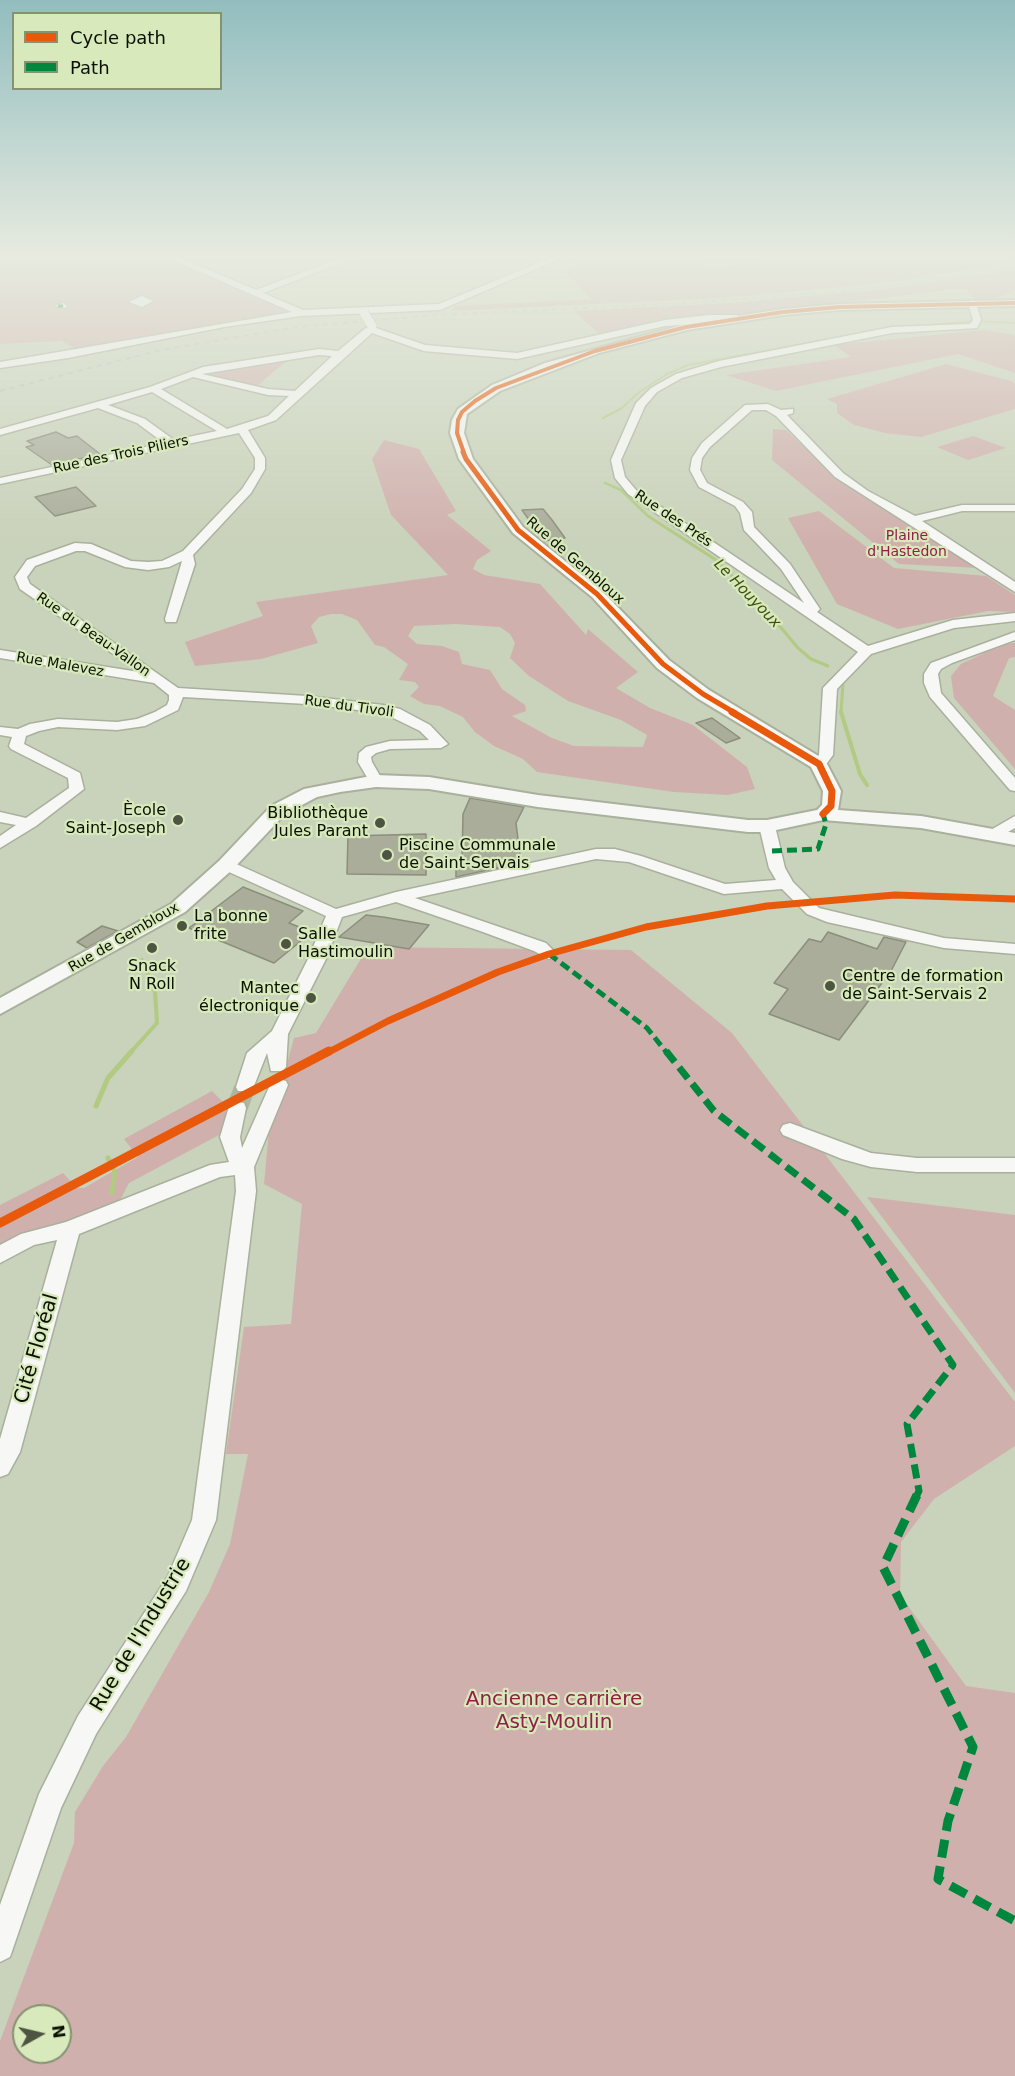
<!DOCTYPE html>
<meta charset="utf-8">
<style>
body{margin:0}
#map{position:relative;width:1015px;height:2076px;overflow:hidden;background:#c9d2ba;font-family:"DejaVu Sans",sans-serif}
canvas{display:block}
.legend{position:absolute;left:12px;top:12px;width:210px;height:78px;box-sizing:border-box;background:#d8e9bc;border:2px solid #869272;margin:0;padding:8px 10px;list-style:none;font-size:18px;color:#0b1002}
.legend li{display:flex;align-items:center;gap:12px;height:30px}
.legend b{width:30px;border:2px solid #869272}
.north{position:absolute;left:12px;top:2004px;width:60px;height:60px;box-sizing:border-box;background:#d8e9bc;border:2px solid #869272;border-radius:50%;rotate:82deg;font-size:16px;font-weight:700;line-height:24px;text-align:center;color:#0b1002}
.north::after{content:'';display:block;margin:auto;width:21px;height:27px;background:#4e5442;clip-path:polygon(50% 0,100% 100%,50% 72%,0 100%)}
</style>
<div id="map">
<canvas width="1015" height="2076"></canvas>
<ul class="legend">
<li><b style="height:8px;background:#e8590c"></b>Cycle path</li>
<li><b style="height:8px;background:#00873e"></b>Path</li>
</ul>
<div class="north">N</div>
</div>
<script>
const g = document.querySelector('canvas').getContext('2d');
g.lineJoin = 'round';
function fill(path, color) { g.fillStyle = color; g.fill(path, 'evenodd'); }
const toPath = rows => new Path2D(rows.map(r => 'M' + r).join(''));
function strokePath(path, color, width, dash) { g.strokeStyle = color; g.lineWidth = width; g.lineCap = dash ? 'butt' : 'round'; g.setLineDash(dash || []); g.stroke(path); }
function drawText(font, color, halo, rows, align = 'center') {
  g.font = font + ' "DejaVu Sans",sans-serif'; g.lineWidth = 4.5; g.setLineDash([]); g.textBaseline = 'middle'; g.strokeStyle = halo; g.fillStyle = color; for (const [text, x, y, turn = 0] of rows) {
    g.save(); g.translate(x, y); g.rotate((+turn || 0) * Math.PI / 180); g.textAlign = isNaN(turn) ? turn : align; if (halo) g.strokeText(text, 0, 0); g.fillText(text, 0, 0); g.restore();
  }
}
fill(toPath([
 [0,253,157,253,292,311,169,332,80,351,61,341,0,344],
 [598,253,699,253,705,268,773,262,772,253,1015,253,1015,262,885,283,722,298,450,311,456,306,591,299,564,271],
 [1015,269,1015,291,988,301,977,301,965,288,767,312,682,319,599,334,574,311,729,303,894,288],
 [984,330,1015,335,1015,373,958,354,776,391,726,375,851,357,834,345],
 [290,358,256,387,210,376,219,370],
 [946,364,1011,381,1015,384,1015,409,921,437,885,433,854,425,837,413,837,404,827,399],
 [773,429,786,430,843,483,978,568,899,564,772,460],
 [973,436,1006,448,968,460,937,447],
 [384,440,419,449,456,511,447,515,491,551,477,560,473,569,484,575,540,584,586,635,588,629,638,672,616,688,650,708,693,725,747,767,755,789,728,795,674,792,537,772,523,759,494,746,475,732,463,717,440,706,424,704,410,696,419,687,415,682,399,680,408,664,384,647,375,645,357,620,342,614,331,614,319,617,311,626,318,643,261,659,195,666,185,642,263,616,256,602,448,575,391,515,372,459],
 [455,624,500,627,510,634,515,643,510,658,529,676,568,701,621,720,647,735,643,747,574,746,552,738,512,716,526,711,525,705,502,689,490,670,462,664,459,652,442,646,417,644,408,636,414,626],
 [819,511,894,568,986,576,1015,595,1015,612,988,611,898,629,837,604,788,518],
 [1015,643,1015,657,1009,658,993,696,1015,710,1015,769,954,698,951,676,961,664,1003,644],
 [368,947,631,950,732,1033,1015,1402,1015,1446,934,1499,901,1542,900,1595,966,1686,1015,1693,1015,2076,0,2076,0,2041,74,1843,75,1812,103,1766,126,1737,209,1592,230,1544,248,1454,226,1454,244,1327,291,1324,302,1204,264,1184,269,1130,294,1038,316,1033],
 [24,2016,60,2016,60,2052,24,2052],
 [212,1091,230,1109,219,1135,129,1183,117,1206,0,1250,0,1205,63,1173,77,1188,84,1188,138,1157,124,1139],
 [867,1197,1015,1215,1015,1393]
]), '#d0b0ad');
strokePath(toPath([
 [907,327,972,321,1015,323],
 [603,418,622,408,638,393,667,374,688,365,884,329]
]), '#b2ca82', 2);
strokePath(toPath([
 [605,483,621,490,648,516,716,560,767,611,798,648,811,659,828,666],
 [841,713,843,683]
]), '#b2ca82', 3);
strokePath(toPath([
 [841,712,860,774,867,785],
 [130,1053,157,1023,155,992,142,960]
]), '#b2ca82', 4);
strokePath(toPath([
 [96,1106,108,1078,132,1051],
 [108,1158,115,1172,112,1193]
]), '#b2ca82', 5);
const building = toPath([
 [56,432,68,438,77,436,100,454,52,465,26,447,34,445,27,441,56,432],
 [76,487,96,506,55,516,35,497,76,487],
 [543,509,552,520,565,538,544,541,522,510,543,509],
 [712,718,740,738,726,743,696,723,712,718],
 [470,798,524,807,516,823,521,863,456,877,456,859,462,859,463,814,470,798],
 [426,834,426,875,347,874,348,836,426,834],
 [243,887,303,911,289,923,312,932,274,963,189,928,243,887],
 [366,915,383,917,429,925,409,949,339,937,366,915],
 [102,926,118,931,87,948,77,942,102,926],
 [828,932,877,949,884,937,906,942,891,971,839,1040,769,1014,788,989,774,983,809,939,821,942,828,932]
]);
fill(building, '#aaad9a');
strokePath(building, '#8b8e7b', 1.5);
strokePath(toPath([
 [237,1108,245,1087]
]), '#acb59e', 21, [21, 10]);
const minor = toPath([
 [157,253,169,253,256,290,354,253,366,253,263,293,303,310,439,304,562,253,574,253,440,310,301,316,224,327,68,358,0,368,0,362,292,312,157,253],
 [142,296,153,301,142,307,129,302,142,296],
 [972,300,976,303,981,320,977,328,892,333,721,367,682,378,657,392,645,406,621,460,625,477,636,490,804,603,781,569,744,530,740,513,735,506,699,487,690,470,692,458,702,443,745,405,768,404,781,410,793,409,793,413,787,415,843,473,868,491,915,516,962,505,1015,505,1015,511,962,511,922,521,1015,582,1015,592,835,477,776,416,766,410,752,410,710,447,702,458,700,470,707,483,743,502,752,512,754,527,790,564,820,609,817,612,868,646,953,620,1015,613,1015,621,954,628,871,654,837,689,833,755,824,767,814,767,812,764,819,755,823,688,858,652,628,494,615,478,611,460,636,403,651,388,676,374,719,361,892,327,970,324,973,320,968,303,972,300],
 [63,303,67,306,66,308,54,306,63,303],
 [709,315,737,315,741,318,737,321,665,326,517,359,424,351,372,333,276,420,248,430,265,458,265,469,251,493,193,555,195,564,176,622,166,622,165,619,182,561,169,567,148,570,125,567,85,551,76,551,35,566,27,577,30,584,178,688,307,696,383,705,400,709,430,725,448,744,441,748,390,749,376,753,371,757,372,762,383,781,376,785,371,784,358,762,359,753,366,747,390,741,429,740,420,731,383,713,307,704,183,697,178,710,145,726,117,730,58,727,39,731,26,736,24,744,80,773,84,789,36,826,0,848,0,836,16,825,0,822,0,812,26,818,69,788,68,778,11,749,9,746,12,737,0,735,0,727,18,729,30,724,58,719,117,722,137,719,155,712,167,705,169,700,169,695,154,683,0,658,0,650,139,672,20,589,15,577,27,560,75,543,91,544,131,561,148,562,162,561,183,551,242,489,255,469,255,458,239,433,0,484,0,478,164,443,137,423,98,408,0,435,0,429,150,387,203,367,319,349,338,351,372,323,376,328,425,345,517,353,665,320,709,315],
 [319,355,332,356,295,391,268,389,202,374,319,355],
 [193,377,268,395,289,396,268,416,227,429,161,389,193,377],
 [152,392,217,431,174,440,145,419,108,405,152,392],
 [1015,632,1015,640,952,663,941,669,938,674,941,693,1015,778,1015,791,1010,790,930,697,924,683,924,674,931,663,1015,632],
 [1015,816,1015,828,999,837,989,837,986,834,989,831,1015,816],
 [767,821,775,826,785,868,793,882,819,908,944,938,1015,944,1015,954,944,948,827,922,807,914,782,889,724,894,629,862,596,859,415,898,546,943,557,954,549,959,534,951,483,932,396,902,342,917,326,959,288,1034,286,1067,283,1071,271,1071,267,1053,252,1091,238,1091,236,1087,247,1053,272,1031,308,959,326,916,220,868,218,865,220,862,232,862,336,909,396,892,596,849,615,849,641,856,725,884,776,880,769,868,759,826,767,821],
 [279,1079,286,1081,288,1085,254,1167,256,1191,216,1520,186,1591,96,1734,61,1808,10,1957,0,1962,0,1905,39,1794,78,1716,168,1576,192,1520,236,1191,235,1175,220,1177,79,1234,20,1452,8,1474,0,1477,0,1439,57,1240,34,1245,0,1263,0,1245,21,1234,66,1222,210,1165,229,1162,220,1137,230,1103,237,1102,244,1103,246,1108,240,1137,242,1148,270,1085,272,1081,279,1079],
 [790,1123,871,1153,917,1158,1015,1158,1015,1172,917,1172,871,1167,842,1159,783,1135,780,1130,783,1125,790,1123]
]);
const major = toPath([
 [1015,300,1015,306,840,310,783,315,687,330,599,353,500,391,467,414,464,433,473,459,523,527,602,591,669,660,709,690,825,760,841,791,838,810,921,816,1015,833,1015,845,921,828,823,820,767,832,748,832,538,807,429,789,376,787,340,792,317,797,285,814,233,869,185,912,0,1014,0,998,171,904,219,861,271,806,304,789,376,775,429,777,538,795,748,820,767,820,817,810,822,805,823,791,811,767,697,698,657,668,592,597,513,533,459,459,450,433,452,420,458,409,492,385,545,363,686,324,783,309,840,304,1015,300]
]);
strokePath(minor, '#a9b09d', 3);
strokePath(major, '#a9b09d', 4);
fill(minor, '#f7f8f5');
fill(major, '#f7f8f5');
strokePath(toPath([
 [0,391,161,350,297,327,436,315,674,304,834,292,922,282,1015,266]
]), '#bbbeb7', 2, [5, 5]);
const minorBridge = toPath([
 [364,313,372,326]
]);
strokePath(minorBridge, '#a9b09d', 10, []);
strokePath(minorBridge, '#f7f8f5', 9);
strokePath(toPath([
 [58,306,63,306]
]), '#00873e', 3, [6, 3]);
strokePath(toPath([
 [772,851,818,849,826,824,823,814],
 [549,954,647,1028,667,1053]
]), '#00873e', 5, [10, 5]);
strokePath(toPath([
 [666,1051,714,1111,854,1219,953,1365,907,1424,919,1491,916,1497]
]), '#00873e', 7, [14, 7]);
strokePath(toPath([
 [917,1495,883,1567,973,1747,948,1821,938,1879,1015,1921]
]), '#00873e', 9, [18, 9]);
strokePath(toPath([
 [464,453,457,433,458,420,462,412,475,401,496,388,595,351,686,327,783,312,840,307,1015,303]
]), '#e8590c', 4);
strokePath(toPath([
 [463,452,466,459,518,530,597,594,663,664,703,694,735,713]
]), '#e8590c', 5);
strokePath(toPath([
 [732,712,819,764,832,791,831,806,823,814],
 [327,1053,388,1021,498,972,549,954,646,927,767,906,895,895,1015,899]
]), '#e8590c', 7);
strokePath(toPath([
 [0,1223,329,1051]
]), '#e8590c', 9);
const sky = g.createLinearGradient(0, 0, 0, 544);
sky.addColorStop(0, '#92bdbf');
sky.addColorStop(0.47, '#e7ebe0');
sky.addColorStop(1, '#e7ebe000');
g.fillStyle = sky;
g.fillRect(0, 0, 1015, 544);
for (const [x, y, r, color] of [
 [178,820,6,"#4e5442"],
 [380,823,6,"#4e5442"],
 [387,855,6,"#4e5442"],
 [182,926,6,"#4e5442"],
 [286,944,6,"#4e5442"],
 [152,948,6,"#4e5442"],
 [830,986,6,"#4e5442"],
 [311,998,6,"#4e5442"]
]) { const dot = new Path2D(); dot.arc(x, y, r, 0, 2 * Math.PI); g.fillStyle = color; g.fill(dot); strokePath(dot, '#d8e9bc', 2); }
drawText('14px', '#0b1002', '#d8e9bc', [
 ["Rue des Trois Piliers",121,455,-12],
 ["Rue des Prés",673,519,34],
 ["Rue de Gembloux",575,561,41],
 ["Rue du Beau-Vallon",93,635,35],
 ["Rue Malevez",60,665,10],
 ["Rue du Tivoli",349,707,8],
 ["Rue de Gembloux",124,938,-30]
]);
drawText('14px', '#921d49', '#d8e9bc', [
 ["Plaine",907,536],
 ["d'Hastedon",907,552]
]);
drawText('italic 15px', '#3f520e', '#d8e9bc', [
 ["Le Houyoux",747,594,46]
]);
drawText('16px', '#0b1002', '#d8e9bc', [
 ["Ècole",166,811,"right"],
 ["Saint-Joseph",166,829,"right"],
 ["Bibliothèque",368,814,"right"],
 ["Jules Parant",368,832,"right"],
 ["Piscine Communale",399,846],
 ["de Saint-Servais",399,864],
 ["La bonne",194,917],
 ["frite",194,935],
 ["Salle",298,935],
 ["Hastimoulin",298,953],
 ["Snack",152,967,"center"],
 ["N Roll",152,985,"center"],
 ["Centre de formation",842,977],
 ["de Saint-Servais 2",842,995],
 ["Mantec",299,989,"right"],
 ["électronique",299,1007,"right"]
], 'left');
drawText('20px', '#0b1002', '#d8e9bc', [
 ["Cité Floréal",37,1349,-74],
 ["Rue de l'Industrie",141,1635,-59]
]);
drawText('20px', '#921d49', '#d8e9bc', [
 ["Ancienne carrière",554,1700],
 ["Asty-Moulin",554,1723]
]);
</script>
